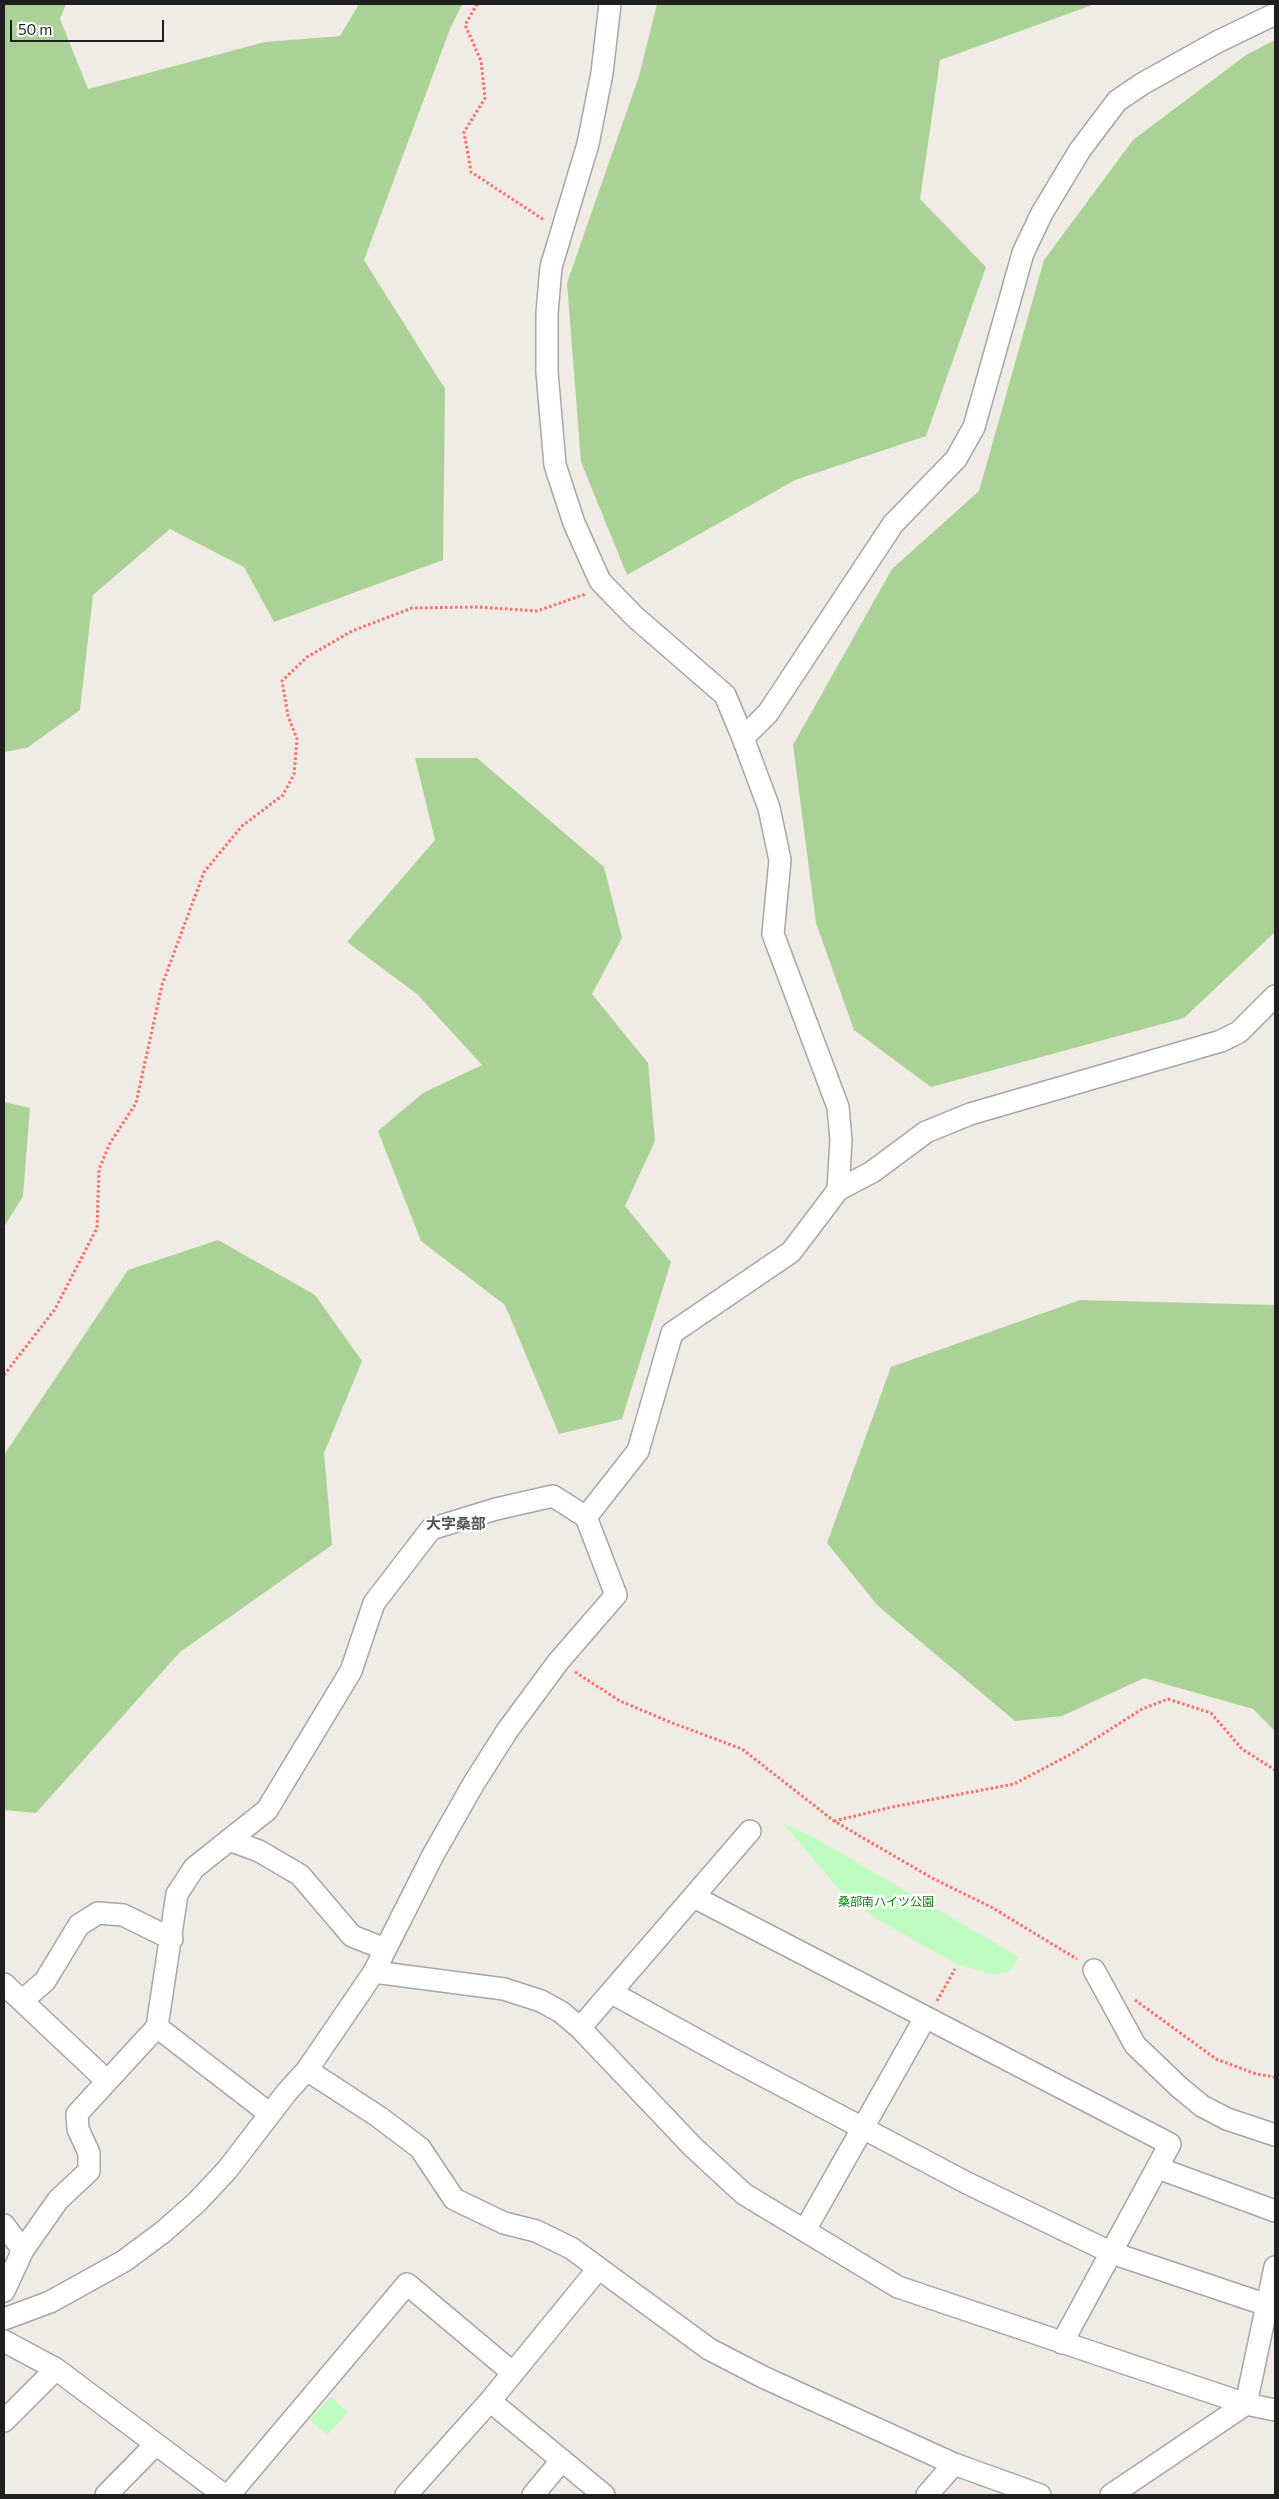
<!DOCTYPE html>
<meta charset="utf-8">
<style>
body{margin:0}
#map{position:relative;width:1279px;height:2499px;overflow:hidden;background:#f0ebe4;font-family:Commissioner,sans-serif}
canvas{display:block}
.frame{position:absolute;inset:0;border:5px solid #1f1f1f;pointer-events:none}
.scale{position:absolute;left:10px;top:20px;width:154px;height:22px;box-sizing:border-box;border:2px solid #1f1f1f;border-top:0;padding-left:6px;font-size:15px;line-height:18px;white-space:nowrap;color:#1f1f1f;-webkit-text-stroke:4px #fff;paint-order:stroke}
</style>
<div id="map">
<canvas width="1279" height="2499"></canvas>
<div class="frame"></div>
<div class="scale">50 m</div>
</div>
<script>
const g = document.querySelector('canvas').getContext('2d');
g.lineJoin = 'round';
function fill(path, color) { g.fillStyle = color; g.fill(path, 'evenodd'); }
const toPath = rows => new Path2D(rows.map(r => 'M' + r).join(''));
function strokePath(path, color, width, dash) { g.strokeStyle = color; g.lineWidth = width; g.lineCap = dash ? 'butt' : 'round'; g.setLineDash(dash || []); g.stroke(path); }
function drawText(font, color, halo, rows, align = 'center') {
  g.font = font + ' Commissioner,"Noto Sans JP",sans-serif'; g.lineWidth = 5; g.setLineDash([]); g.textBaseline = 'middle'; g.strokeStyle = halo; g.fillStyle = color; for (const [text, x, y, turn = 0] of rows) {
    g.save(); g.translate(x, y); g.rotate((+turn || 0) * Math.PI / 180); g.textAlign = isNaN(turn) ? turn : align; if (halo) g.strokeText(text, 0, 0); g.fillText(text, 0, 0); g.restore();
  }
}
fill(toPath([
 [4,4,66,4,60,19,88,89,265,42,340,36,359,4,462,4,450,29,364,260,445,389,443,560,274,622,244,567,170,529,93,595,80,710,27,748,4,752],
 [657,4,1095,4,940,60,920,199,986,267,926,436,795,480,627,575,581,462,567,283,639,76],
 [1275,40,1275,932,1184,1018,931,1087,854,1030,816,923,793,745,892,569,979,491,1044,260,1133,140,1246,55],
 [415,758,477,758,604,867,622,938,592,994,648,1063,655,1141,625,1206,671,1262,622,1419,559,1434,505,1305,421,1241,378,1131,423,1093,482,1065,417,994,347,942,435,840],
 [4,1102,30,1108,23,1196,4,1227],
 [218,1240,315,1295,362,1361,324,1453,332,1545,180,1652,36,1813,4,1810,4,1455,128,1270],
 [1080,1300,1275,1305,1275,1731,1253,1709,1144,1678,1062,1716,1015,1721,878,1606,827,1543,891,1367]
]), '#abd296');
fill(toPath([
 [783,1823,817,1839,1019,1957,1011,1970,997,1975,973,1969,958,1965,873,1917,837,1887],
 [331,2397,348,2412,327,2435,310,2420]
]), '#befdbf');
const minor = toPath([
 [610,4,602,73,588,144,551,267,547,313,547,372,555,465,574,523,600,581,635,617,725,695,743,738,769,808,780,860,773,934,838,1107,841,1140,838,1190],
 [743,738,768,713,893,524,956,459,974,427,1023,253,1042,213,1080,150,1117,101,1142,84,1217,42,1275,14],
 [586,1517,638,1451,672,1333,791,1252,838,1190,872,1172,926,1132,970,1114,1221,1041,1239,1032,1275,996],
 [229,1840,259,1851,300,1875,352,1936,385,1949],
 [694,1897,1170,2144,1062,2343],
 [1094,1970,1135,2045,1179,2087,1202,2106,1227,2119,1275,2135],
 [374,1972,504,1989,541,2001,561,2012,580,2028,693,2147,744,2194,898,2287,1246,2404,1275,2410],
 [4,1984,107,2081],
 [612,1993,728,2057,967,2183,1112,2253,1267,2305],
 [22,2001,45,1981,79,1925,98,1913,123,1915,172,1939],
 [157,2027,270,2114],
 [580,2028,750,1831],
 [307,2070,379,2117,420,2148,454,2199,504,2223,536,2231,571,2248,709,2349,763,2377,954,2464,1040,2495],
 [1158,2168,1275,2211],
 [4,2225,23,2250],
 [805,2230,925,2018],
 [4,2291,23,2250,58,2200,89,2171,89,2153,78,2129,77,2114,157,2027,177,1894,194,1868,267,1810,351,1671,374,1603,431,1529,496,1509,553,1496,586,1517,616,1595,558,1662,507,1731,474,1783,433,1855,374,1972,307,2070,287,2092,227,2170,196,2203,163,2232,124,2261,50,2302,4,2319],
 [4,2341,56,2369,224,2495],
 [490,2401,604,2495],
 [4,2421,56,2369],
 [106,2495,156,2444],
 [229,2495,407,2284,513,2373],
 [406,2495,490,2401,598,2269],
 [533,2495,562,2460],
 [927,2495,954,2464],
 [1111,2495,1246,2404,1275,2267]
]);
strokePath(minor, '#a6a6a6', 24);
strokePath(toPath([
 [477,4,465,25,481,61,485,98,464,132,471,172,544,220],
 [4,1375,55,1309,97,1228,99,1169,110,1143,136,1103,162,985,204,872,242,826,283,795,294,774,297,739,288,716,282,681,307,657,352,631,412,608,477,607,537,611,586,594],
 [575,1672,620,1701,670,1722,742,1749,834,1821,932,1878,991,1907,1077,1959],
 [834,1821,892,1807,1014,1784,1073,1753,1142,1709,1168,1699,1211,1713,1242,1749,1275,1770],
 [1135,2000,1216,2059,1256,2074,1275,2077],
 [937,2001,955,1969]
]), '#ff6d66', 3, [2.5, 2.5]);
strokePath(minor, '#fff', 21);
drawText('12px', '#048507', '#fff', [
 ["桑部南ハイツ公園",886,1902]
]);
drawText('bold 15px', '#525252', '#fff', [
 ["大字桑部",456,1524]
]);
</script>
